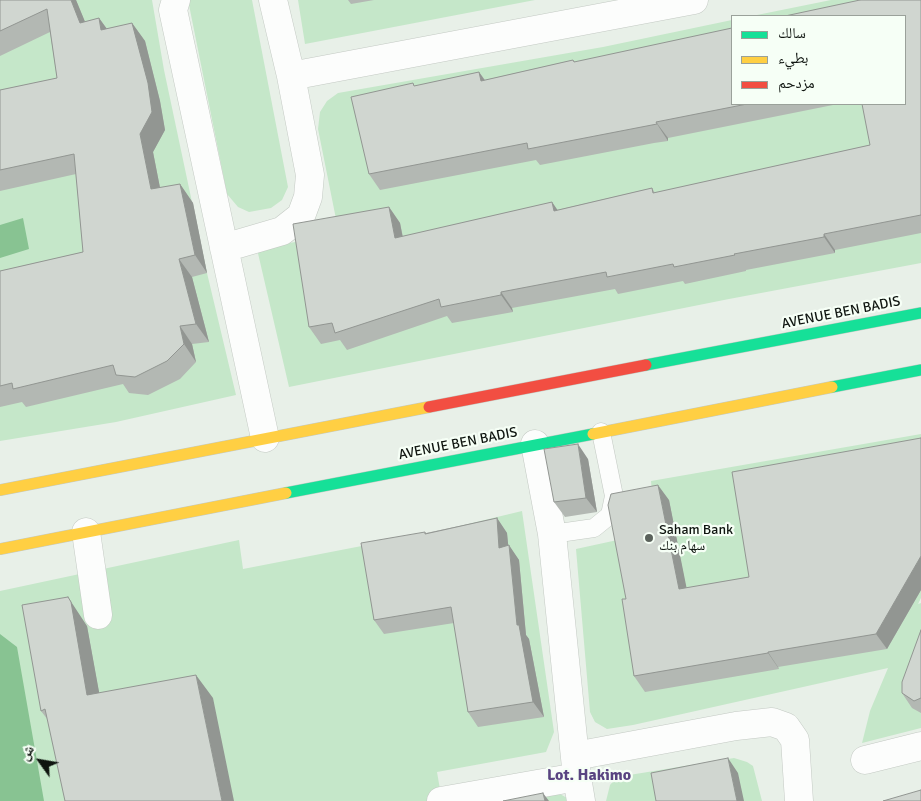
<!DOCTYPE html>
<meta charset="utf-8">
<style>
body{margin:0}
#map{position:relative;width:921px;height:801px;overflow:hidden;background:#e8f0e8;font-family:Signika,"Noto Naskh Arabic",sans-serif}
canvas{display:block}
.legend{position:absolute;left:731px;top:15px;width:175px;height:90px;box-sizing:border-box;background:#f6fff6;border:1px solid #9aa19a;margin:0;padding:6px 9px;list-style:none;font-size:15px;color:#0f1510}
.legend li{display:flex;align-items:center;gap:10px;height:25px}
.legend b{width:25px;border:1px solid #9aa19a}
.north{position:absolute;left:15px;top:736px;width:50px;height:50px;-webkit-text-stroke:4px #f6fff6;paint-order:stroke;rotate:302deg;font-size:14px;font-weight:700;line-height:20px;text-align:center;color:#0f1510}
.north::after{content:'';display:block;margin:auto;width:18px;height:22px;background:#0f1510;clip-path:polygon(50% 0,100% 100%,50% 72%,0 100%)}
</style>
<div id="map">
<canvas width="921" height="801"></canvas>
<ul class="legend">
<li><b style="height:6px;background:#16e098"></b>سالك</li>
<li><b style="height:6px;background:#ffcf43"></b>بطيء</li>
<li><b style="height:6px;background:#f24e42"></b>مزدحم</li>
</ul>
<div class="north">ش</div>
</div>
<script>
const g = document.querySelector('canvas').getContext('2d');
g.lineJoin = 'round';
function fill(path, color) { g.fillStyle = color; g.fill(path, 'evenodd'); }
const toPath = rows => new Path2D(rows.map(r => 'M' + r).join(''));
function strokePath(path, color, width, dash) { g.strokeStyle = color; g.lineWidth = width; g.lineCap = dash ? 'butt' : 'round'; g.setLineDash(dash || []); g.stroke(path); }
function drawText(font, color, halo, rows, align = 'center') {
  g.font = font + ' Signika,"Noto Naskh Arabic",sans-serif'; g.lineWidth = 4.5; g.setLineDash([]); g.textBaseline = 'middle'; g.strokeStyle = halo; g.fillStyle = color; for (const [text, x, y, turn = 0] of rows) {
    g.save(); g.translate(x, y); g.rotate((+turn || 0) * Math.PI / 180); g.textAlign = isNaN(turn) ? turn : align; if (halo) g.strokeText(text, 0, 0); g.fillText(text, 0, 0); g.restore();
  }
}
fill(toPath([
 [0,0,152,0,164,70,207,273,236,395,116,422,0,441],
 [188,0,252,0,288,187,282,200,271,208,249,212,238,207,227,194],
 [298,0,535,0,305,44],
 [831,0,921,0,921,263,729,299,289,387,257,249,339,234,318,129,320,112,327,101,338,93,603,47,732,20,732,104,905,104,905,16,752,16],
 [921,434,921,598,918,604,921,603,921,728,862,743,870,711,888,668,633,725,607,729,595,722,590,712,576,549,622,539,653,503,651,481],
 [522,511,554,732,546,752,437,772,442,801,0,801,0,591,239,540,243,569,439,531],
 [734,758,747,762,753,766,762,801,606,801,610,785,617,777],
 [560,794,567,798,568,801,518,801]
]), '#c5e7c9');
fill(toPath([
 [23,218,29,249,0,258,0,225],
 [0,634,17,647,44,801,0,801]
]), '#88c392');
const lane = toPath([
 [552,534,594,528,610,515,614,496,601,432]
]);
const street = toPath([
 [176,0,173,10,265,438],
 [291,76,694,0],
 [224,248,282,231,301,216,308,197,310,175,291,76,273,0],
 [86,532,98,615],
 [575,756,736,726,772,722,786,727,795,740,799,801],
 [865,760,921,746],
 [577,777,581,801],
 [441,801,577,777,552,534,535,444]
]);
const fast = toPath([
 [646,365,921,313],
 [832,387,921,370],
 [286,493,593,434]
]);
const slow = toPath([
 [593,434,832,387],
 [0,490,429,407],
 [0,549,286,493]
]);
const jam = toPath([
 [429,407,646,365]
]);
strokePath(lane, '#c3c9c3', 19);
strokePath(street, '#c3c9c3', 29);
strokePath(fast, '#c3c9c3', 12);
strokePath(slow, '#c3c9c3', 12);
strokePath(jam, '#c3c9c3', 12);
strokePath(lane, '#fcfdfc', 18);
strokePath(street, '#fcfdfc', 28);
strokePath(fast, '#16e098', 11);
strokePath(slow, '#ffcf43', 11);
strokePath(jam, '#f24e42', 11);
fill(toPath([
 [0,0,76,0,85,22,99,18,107,29,132,23,145,41,160,101,165,130,153,152,160,188,180,184,193,203,207,273,192,277,209,342,192,344,196,362,180,379,148,395,129,393,123,384,26,407,22,402,0,407,0,271,83,252,76,174,0,191,0,90,57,78,50,32,0,56],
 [348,0,374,0,351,4],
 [921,0,921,233,835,250,835,253,746,270,746,271,685,284,683,281,618,294,615,289,512,308,513,312,452,323,447,316,347,350,340,340,321,344,309,327,389,207,400,223,403,237,552,202,557,210,652,188,655,193,870,145],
 [573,60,575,62,732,104,838,104,668,138,668,141,654,143,540,165,536,160,380,190,369,174,415,86,479,72,485,80],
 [921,438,921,590,887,649,778,667,779,669,645,692,634,676,626,599,669,500,686,588,749,577],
 [588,459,597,512,565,517,554,502],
 [497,518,507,533,508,545,519,560,526,635,529,639,544,717,478,727,468,712,454,623,384,634,374,620,425,532,426,533],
 [87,626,99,693,213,698,48,720,41,711],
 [921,630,921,713,912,708,902,693]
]), '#b3b8b3');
fill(toPath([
 [71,0,76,0,93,41,80,23],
 [99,18,112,36,101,30],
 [132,23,145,41,160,101,165,130,153,152,164,208,151,189,140,134],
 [479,72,490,88,481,81],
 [656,122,668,138,668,141,657,124],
 [180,184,193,203,207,273,195,255],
 [552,202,563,218,554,211],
 [389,207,400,223,406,255,395,238],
 [824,234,835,250,835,253,824,237],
 [179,259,192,277,209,342,196,324],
 [501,292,512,308,513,312,501,295],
 [180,326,192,344,196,362,184,344],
 [578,444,588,459,597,512,586,498],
 [658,485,669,500,690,605,679,589],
 [497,518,507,533,510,563,499,548],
 [509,545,519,560,526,635,529,639,544,717,533,702,517,625],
 [921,556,921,590,887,649,876,634],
 [68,597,87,626,104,719,87,695],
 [768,652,778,667,779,669,768,653],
 [196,675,213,698,234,801,222,801],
 [728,758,738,773,744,801,737,801],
 [543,793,549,801,545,801]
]), '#929692');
const building = toPath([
 [0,0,71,0,80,23,99,18,101,30,132,23,148,83,152,112,140,134,151,189,180,184,195,255,179,259,196,324,180,326,184,344,167,361,135,377,116,375,113,365,13,389,12,383,0,386,0,271,83,252,74,154,0,170,0,90,57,78,47,9,0,31,0,0],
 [860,0,921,0,921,215,824,234,824,237,734,254,735,255,674,267,673,264,607,277,606,272,501,292,501,295,441,307,439,299,335,333,332,323,309,327,293,224,389,207,395,238,552,202,554,211,652,188,653,193,870,145,862,104,905,104,905,16,785,16,860,0],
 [732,28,732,104,747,104,656,122,657,124,528,149,527,143,369,174,351,97,413,83,414,86,479,72,481,81,573,60,574,62,732,28],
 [921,438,921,556,876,634,768,652,768,653,634,676,622,599,626,599,608,505,611,494,658,485,679,589,749,577,732,472,921,438],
 [578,444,586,498,554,502,544,449,578,444],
 [497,518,499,548,509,545,517,625,519,625,533,702,468,712,451,607,374,620,361,543,425,532,425,534,497,518],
 [68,597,71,602,87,695,196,675,222,801,65,801,45,709,41,711,22,605,68,597],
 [921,630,921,698,914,701,902,693,902,682,921,630],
 [728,758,737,801,656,801,651,773,728,758],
 [921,790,921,801,883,801,921,790],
 [543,793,545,801,503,801,543,793]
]);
fill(building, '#d0d6d0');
strokePath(building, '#929692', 1);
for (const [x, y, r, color] of [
 [649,538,5,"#5b625c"]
]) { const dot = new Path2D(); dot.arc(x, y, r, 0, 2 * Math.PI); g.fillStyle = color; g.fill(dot); strokePath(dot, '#f6fff6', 2); }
drawText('14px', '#0f1510', '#f6fff6', [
 ["AVENUE BEN BADIS",841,313,-11],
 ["AVENUE BEN BADIS",458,444,-11]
]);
drawText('14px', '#0f1510', '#f6fff6', [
 ["Saham Bank",659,530],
 ["سهام بنك",659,546]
], 'left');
drawText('bold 16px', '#594481', '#f6fff6', [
 ["Lot. Hakimo",589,776]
]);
</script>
